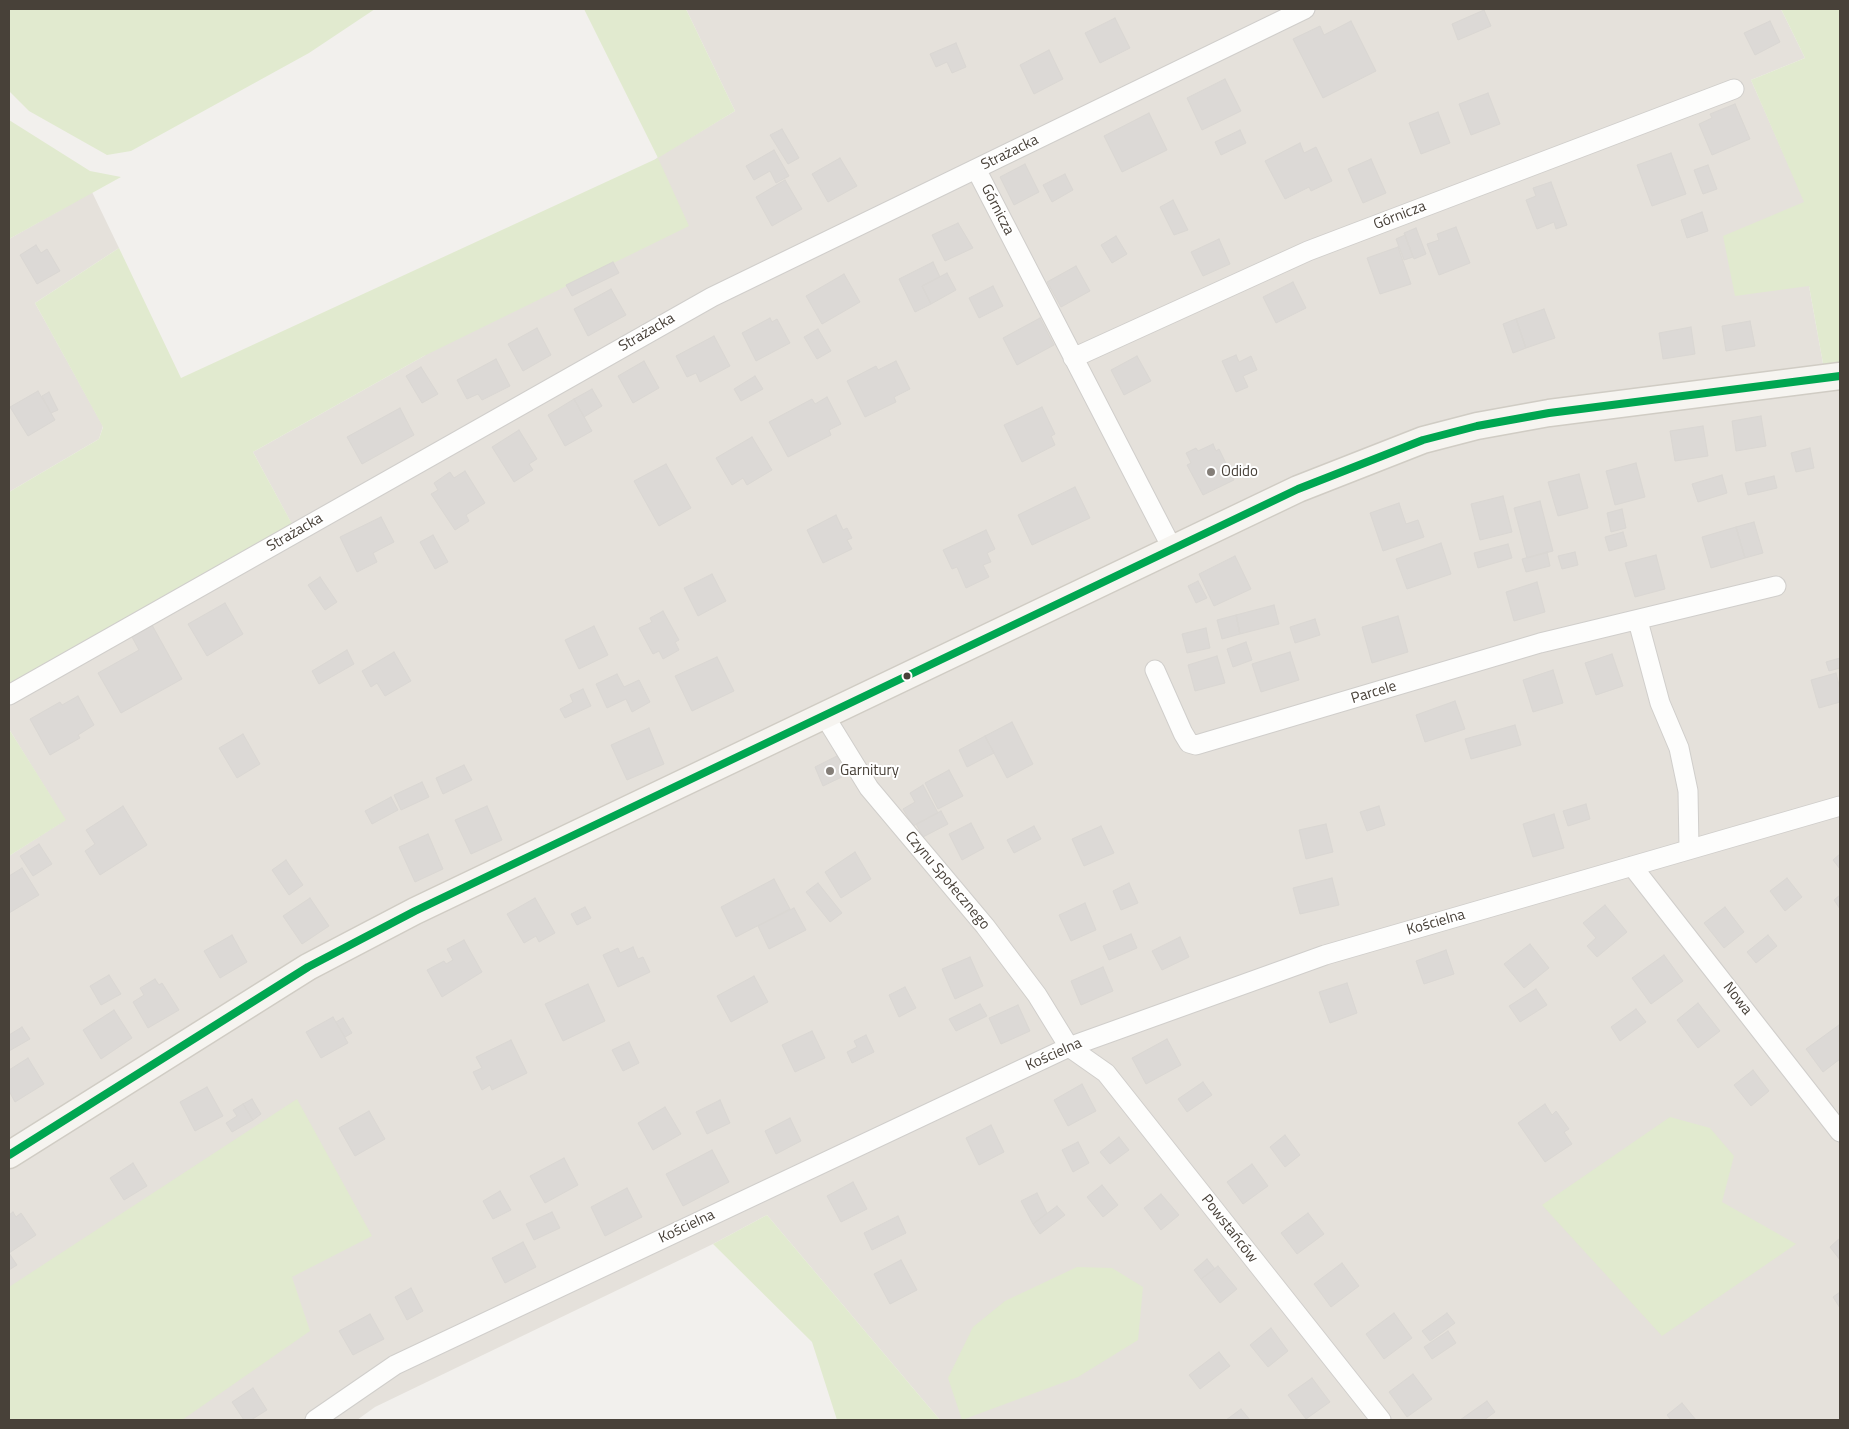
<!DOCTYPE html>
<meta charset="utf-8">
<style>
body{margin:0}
#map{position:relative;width:1849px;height:1429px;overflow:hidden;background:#f2f0ed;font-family:"Titillium Web",sans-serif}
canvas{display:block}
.frame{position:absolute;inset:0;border:10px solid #484139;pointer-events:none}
</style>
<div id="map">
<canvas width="1849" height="1429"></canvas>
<div class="frame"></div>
</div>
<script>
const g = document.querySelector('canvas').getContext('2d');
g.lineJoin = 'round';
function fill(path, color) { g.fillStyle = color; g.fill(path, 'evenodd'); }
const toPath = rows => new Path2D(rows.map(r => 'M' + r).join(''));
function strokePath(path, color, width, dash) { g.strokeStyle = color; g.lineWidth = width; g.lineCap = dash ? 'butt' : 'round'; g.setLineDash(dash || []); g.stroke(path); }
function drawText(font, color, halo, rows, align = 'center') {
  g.font = font + ' "Titillium Web",sans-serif'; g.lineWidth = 4; g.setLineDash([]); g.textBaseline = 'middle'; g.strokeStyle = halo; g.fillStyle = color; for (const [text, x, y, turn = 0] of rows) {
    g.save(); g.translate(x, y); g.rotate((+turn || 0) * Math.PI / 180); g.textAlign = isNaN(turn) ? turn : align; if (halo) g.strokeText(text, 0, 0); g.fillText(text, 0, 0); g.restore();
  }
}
fill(toPath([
 [686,9,1781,9,1805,58,1751,80,1805,202,1809,286,1824,369,1840,366,1840,1420,940,1420,767,1215,713,1244,375,1407,357,1420,9,1420,9,856,65,820,9,729,9,704,301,541,253,452,424,356,658,157,735,111],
 [92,192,119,248,35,303,103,426,99,439,9,492,9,239]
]), '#e5e1db');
fill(toPath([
 [9,9,375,9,309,53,131,151,107,155,29,111,9,91],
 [584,9,686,9,735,111,658,158,689,226,424,356,253,452,292,524,9,684,9,492,99,439,103,427,35,303,119,248,181,378,658,158],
 [1781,9,1840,9,1840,366,1824,369,1809,286,1735,296,1723,236,1804,202,1751,80,1805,58],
 [9,120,90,171,121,177,9,239],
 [9,729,66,820,9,856],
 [297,1099,372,1236,292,1277,310,1331,182,1420,9,1420,9,1287],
 [1670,1117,1710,1128,1734,1156,1722,1202,1796,1244,1662,1336,1542,1205],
 [767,1215,940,1420,837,1420,812,1342,713,1244],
 [1077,1267,1112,1268,1143,1287,1138,1340,1078,1377,962,1420,948,1378,973,1327,1005,1301]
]), '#e1eacf');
const building = toPath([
 [1484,10,1491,26,1458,40,1452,24,1484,10],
 [1115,18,1130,48,1100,63,1085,33,1115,18],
 [1351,21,1376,71,1323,98,1293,39,1320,26,1324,35,1351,21],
 [1770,21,1780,42,1755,55,1744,33,1770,21],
 [956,43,966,67,952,73,947,62,936,67,930,54,956,43],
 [1049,50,1063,79,1034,94,1020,65,1049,50],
 [1225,79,1241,111,1202,130,1187,98,1225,79],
 [1488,93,1500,124,1471,135,1459,104,1488,93],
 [1735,104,1750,139,1712,155,1699,124,1712,118,1710,114,1735,104],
 [1438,112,1450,143,1421,154,1409,123,1438,112],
 [1149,113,1167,150,1122,172,1104,136,1149,113],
 [782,129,799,158,788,164,770,135,782,129],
 [1240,130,1246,143,1221,155,1215,142,1240,130],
 [1300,143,1304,153,1316,147,1332,181,1311,191,1309,187,1285,199,1265,161,1300,143],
 [774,150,789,176,776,183,770,171,754,180,746,166,774,150],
 [1671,153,1686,194,1652,206,1637,165,1671,153],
 [840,158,857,186,828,202,812,174,840,158],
 [1371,159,1386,193,1363,203,1348,169,1371,159],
 [1025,164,1039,192,1014,205,1000,177,1025,164],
 [1708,165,1717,189,1703,194,1694,170,1708,165],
 [1065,174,1073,190,1052,202,1043,185,1065,174],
 [785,180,802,209,772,226,756,197,785,180],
 [1551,182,1567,225,1556,229,1554,222,1537,229,1526,200,1536,196,1533,188,1551,182],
 [1173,200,1188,230,1174,235,1160,207,1173,200],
 [1702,212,1708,231,1687,238,1681,220,1702,212],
 [958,223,973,248,945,261,932,235,958,223],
 [1456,227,1470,263,1439,275,1427,244,1439,240,1437,234,1456,227],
 [1416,228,1426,254,1414,259,1404,233,1416,228],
 [1405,235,1413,257,1404,260,1396,239,1405,235],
 [1116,236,1127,254,1112,263,1101,245,1116,236],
 [1219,239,1230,264,1203,276,1191,252,1219,239],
 [36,245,41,253,47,249,60,271,37,284,20,255,36,245],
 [1398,247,1411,284,1380,294,1367,258,1398,247],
 [613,262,619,273,572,296,566,285,613,262],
 [933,262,940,277,922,286,931,304,915,312,899,279,933,262],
 [1076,266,1090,291,1061,307,1047,282,1076,266],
 [947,273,956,290,931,304,922,286,947,273],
 [844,274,860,302,822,324,806,296,844,274],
 [1293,282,1306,308,1276,323,1263,297,1293,282],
 [993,286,1003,306,979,318,969,298,993,286],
 [611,289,626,315,588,336,574,309,611,289],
 [1544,309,1555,338,1526,348,1516,319,1544,309],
 [770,318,772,322,777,319,790,343,756,361,742,333,770,318],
 [1040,318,1054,345,1017,365,1003,338,1040,318],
 [1516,319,1526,348,1513,353,1503,324,1516,319],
 [1750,321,1755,346,1726,351,1722,326,1750,321],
 [1691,327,1695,354,1663,359,1659,333,1691,327],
 [537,328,551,355,523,371,508,344,537,328],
 [818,329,831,351,817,359,804,337,818,329],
 [714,336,730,366,700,382,696,373,687,377,676,356,714,336],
 [1236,355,1239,362,1251,356,1257,370,1243,376,1248,387,1236,392,1222,361,1236,355],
 [1137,356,1151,381,1124,395,1111,370,1137,356],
 [496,359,510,386,482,400,478,394,467,399,457,380,496,359],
 [644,361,659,388,633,403,618,376,644,361],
 [896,361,910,389,894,397,896,402,865,417,847,381,876,366,878,370,896,361],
 [421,367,438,394,422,403,406,376,421,367],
 [755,376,763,389,741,401,734,389,755,376],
 [592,389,602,406,584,417,574,399,592,389],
 [38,391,55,420,28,436,10,407,38,391],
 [49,392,58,410,51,413,42,396,49,392],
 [827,397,841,424,829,430,831,435,788,457,769,422,812,399,815,404,827,397],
 [574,399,592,431,565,446,548,415,574,399],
 [1042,407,1055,434,1051,436,1055,445,1022,462,1004,425,1042,407],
 [400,408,414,435,362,464,347,437,400,408],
 [1761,416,1766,446,1736,451,1732,421,1761,416],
 [1703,426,1708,456,1675,461,1670,431,1703,426],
 [519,430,537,459,529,464,533,470,514,482,492,447,519,430],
 [752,437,772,470,747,485,743,478,732,485,716,458,752,437],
 [1213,444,1216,451,1219,449,1234,480,1203,495,1187,465,1191,463,1186,453,1196,448,1198,451,1213,444],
 [1810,448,1814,468,1796,472,1791,453,1810,448],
 [1636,463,1645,497,1615,505,1606,471,1636,463],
 [666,464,691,508,659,526,634,481,666,464],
 [465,471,485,503,466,515,469,521,455,530,431,494,438,490,434,483,450,472,454,478,465,471],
 [1579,474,1588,508,1558,516,1548,482,1579,474],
 [1722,475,1727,493,1698,502,1692,484,1722,475],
 [1774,476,1777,488,1748,495,1745,483,1774,476],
 [1075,487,1090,518,1032,545,1018,515,1075,487],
 [1503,496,1512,532,1480,540,1471,504,1503,496],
 [1540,501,1553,551,1527,558,1514,508,1540,501],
 [1399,503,1406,524,1418,520,1424,537,1383,551,1370,513,1399,503],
 [1622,509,1626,528,1611,532,1607,513,1622,509],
 [836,515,843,530,847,528,852,538,847,540,852,549,823,563,807,530,836,515],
 [381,517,394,542,373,553,377,562,357,572,340,537,381,517],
 [1754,522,1763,553,1745,558,1736,527,1754,522],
 [1736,527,1745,558,1711,568,1702,537,1736,527],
 [986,530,995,549,987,553,991,562,983,565,989,577,966,588,957,567,952,569,943,550,986,530],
 [1623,532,1627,546,1609,551,1605,537,1623,532],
 [433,535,448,562,435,569,420,542,433,535],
 [1441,543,1451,574,1407,589,1396,559,1441,543],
 [1508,544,1512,558,1478,568,1474,553,1508,544],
 [1547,552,1550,566,1526,572,1522,559,1547,552],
 [1575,552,1578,565,1562,569,1558,556,1575,552],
 [1656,555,1665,589,1635,597,1625,563,1656,555],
 [1235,556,1251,589,1214,606,1199,574,1235,556],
 [712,574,726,601,698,616,684,588,712,574],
 [320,577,337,602,325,610,308,585,320,577],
 [1198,581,1207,598,1196,603,1188,586,1198,581],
 [1537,582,1545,612,1514,621,1506,592,1537,582],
 [225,603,243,634,207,656,188,624,225,603],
 [1274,605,1279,624,1240,634,1236,615,1274,605],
 [663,611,679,640,675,642,679,650,663,659,659,651,653,654,639,628,652,622,650,618,663,611],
 [1236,615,1240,634,1222,639,1217,620,1236,615],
 [1398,616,1408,652,1372,663,1362,627,1398,616],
 [1315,619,1320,635,1295,643,1290,627,1315,619],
 [152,625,182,679,121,713,98,673,139,650,132,637,152,625],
 [594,626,608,655,579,669,565,640,594,626],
 [1206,628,1210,648,1187,653,1182,634,1206,628],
 [1246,642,1252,660,1233,667,1227,649,1246,642],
 [347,650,354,664,319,684,312,671,347,650],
 [394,652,411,681,385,696,377,683,371,687,362,671,394,652],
 [1290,652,1299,680,1261,692,1252,664,1290,652],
 [1612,654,1623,686,1596,695,1585,663,1612,654],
 [1217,656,1225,683,1195,691,1188,665,1217,656],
 [717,657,734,691,692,711,675,676,717,657],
 [1840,658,1840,668,1829,671,1826,662,1840,658],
 [1553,670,1563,703,1533,712,1523,680,1553,670],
 [1836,673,1840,689,1840,702,1819,708,1811,680,1836,673],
 [617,674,624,687,639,680,650,702,632,712,626,699,607,708,596,684,617,674],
 [583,689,591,706,565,718,560,709,573,702,570,695,583,689],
 [78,696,94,725,78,735,80,738,50,755,30,719,60,702,62,705,78,696],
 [1455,701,1465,729,1425,742,1416,715,1455,701],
 [1012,722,1033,764,1007,778,985,736,1012,722],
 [1515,725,1521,745,1471,759,1465,739,1515,725],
 [649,728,664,764,627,780,611,745,649,728],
 [243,734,260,764,237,778,219,748,243,734],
 [985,736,994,753,967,767,959,750,985,736],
 [837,756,846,775,823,786,815,767,837,756],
 [464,765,472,780,443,794,436,778,464,765],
 [949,770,963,796,938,809,925,783,949,770],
 [422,782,429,797,401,810,394,795,422,782],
 [923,785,938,813,913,826,903,809,915,802,910,793,923,785],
 [391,797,398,810,372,824,365,811,391,797],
 [1586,804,1590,819,1568,826,1563,811,1586,804],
 [123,806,147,845,100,875,85,851,95,844,86,830,123,806],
 [487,806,502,840,471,854,455,820,487,806],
 [1379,806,1385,825,1367,831,1360,812,1379,806],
 [941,811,948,824,923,837,916,824,941,811],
 [1554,814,1564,848,1533,857,1523,824,1554,814],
 [971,823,984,848,962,860,949,834,971,823],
 [1326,824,1333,852,1306,859,1299,830,1326,824],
 [1034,826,1041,839,1014,853,1007,840,1034,826],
 [1101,826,1114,853,1084,866,1072,839,1101,826],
 [428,834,443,869,415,882,399,847,428,834],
 [39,844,52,864,33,876,20,856,39,844],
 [855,852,871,879,841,898,825,872,855,852],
 [1840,854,1840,869,1833,860,1840,854],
 [286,860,303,885,289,895,272,870,286,860],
 [22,868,39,895,9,913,9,876,22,868],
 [1332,878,1339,905,1300,914,1293,888,1332,878],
 [1787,878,1802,897,1785,911,1770,891,1787,878],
 [774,879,790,909,736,937,721,907,774,879],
 [818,883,842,913,830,922,806,892,818,883],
 [1129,883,1138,903,1121,910,1113,891,1129,883],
 [1840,895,1840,909,1834,900,1840,895],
 [310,898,329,926,302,944,283,916,310,898],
 [535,898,555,933,539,942,536,936,524,943,507,914,535,898],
 [1085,903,1096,930,1071,941,1059,915,1085,903],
 [1605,905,1627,932,1597,957,1587,946,1596,938,1583,923,1605,905],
 [585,907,591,918,577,925,571,914,585,907],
 [1725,907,1744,932,1724,948,1704,923,1725,907],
 [794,908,806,930,769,949,758,926,794,908],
 [1131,934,1137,948,1109,960,1103,946,1131,934],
 [232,935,247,962,220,978,204,951,232,935],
 [1768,935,1777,946,1756,963,1747,952,1768,935],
 [1180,937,1189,957,1162,970,1152,951,1180,937],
 [464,940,482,972,442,997,427,970,444,961,446,964,453,960,447,949,464,940],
 [1530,944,1549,968,1524,988,1504,964,1530,944],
 [633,947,638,959,643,957,650,972,618,987,603,955,618,948,620,953,633,947],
 [1446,950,1454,974,1424,984,1416,961,1446,950],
 [1664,955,1683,981,1651,1004,1632,978,1664,955],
 [970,957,983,986,955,999,942,969,970,957],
 [1103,967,1113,991,1081,1005,1071,981,1103,967],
 [109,975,121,994,101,1005,90,986,109,975],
 [754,976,768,1002,731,1022,717,996,754,976],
 [155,979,159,985,162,983,179,1010,148,1028,133,1002,144,995,140,988,155,979],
 [1347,983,1357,1013,1330,1023,1319,992,1347,983],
 [588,984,605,1021,563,1041,545,1004,588,984],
 [905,987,916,1008,899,1017,889,995,905,987],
 [1536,989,1547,1005,1520,1022,1509,1006,1536,989],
 [1698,1003,1720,1031,1698,1048,1677,1020,1698,1003],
 [980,1004,987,1016,956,1031,949,1019,980,1004],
 [1018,1005,1030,1031,1001,1044,989,1018,1018,1005],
 [1636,1009,1646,1022,1620,1041,1611,1027,1636,1009],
 [114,1010,132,1038,101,1059,83,1030,114,1010],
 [333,1017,348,1043,321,1058,306,1032,333,1017],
 [343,1018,352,1033,345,1037,336,1022,343,1018],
 [1839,1025,1840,1059,1823,1072,1806,1049,1839,1025],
 [22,1027,30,1039,9,1051,9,1035,22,1027],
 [812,1031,825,1058,795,1072,782,1045,812,1031],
 [866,1035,874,1052,852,1063,847,1052,857,1047,854,1041,866,1035],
 [1167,1039,1181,1065,1146,1084,1132,1058,1167,1039],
 [511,1040,527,1073,492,1090,490,1085,482,1090,473,1072,482,1068,476,1057,511,1040],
 [629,1042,639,1063,623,1071,612,1050,629,1042],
 [28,1058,44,1084,15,1102,9,1091,9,1070,28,1058],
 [1753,1070,1769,1091,1751,1106,1734,1085,1753,1070],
 [1203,1082,1212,1095,1187,1112,1178,1099,1203,1082],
 [1082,1084,1096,1111,1068,1126,1054,1100,1082,1084],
 [207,1087,223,1116,195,1131,180,1102,207,1087],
 [252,1099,261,1114,253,1120,243,1104,252,1099],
 [720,1100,730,1123,707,1134,696,1112,720,1100],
 [243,1104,253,1120,232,1132,226,1123,237,1116,233,1110,243,1104],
 [1545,1104,1552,1115,1556,1111,1569,1129,1564,1132,1572,1144,1545,1162,1518,1123,1545,1104],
 [665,1107,681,1134,653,1150,638,1123,665,1107],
 [369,1111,385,1139,355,1156,339,1128,369,1111],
 [790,1118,801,1141,776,1154,765,1131,790,1118],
 [991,1125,1004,1152,979,1165,966,1138,991,1125],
 [1285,1135,1300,1155,1285,1167,1270,1147,1285,1135],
 [1119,1137,1129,1150,1110,1164,1100,1152,1119,1137],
 [1078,1142,1089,1163,1073,1172,1062,1150,1078,1142],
 [712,1150,729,1182,683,1206,666,1174,712,1150],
 [564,1158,578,1185,545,1203,530,1176,564,1158],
 [133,1163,147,1186,124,1200,110,1178,133,1163],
 [1252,1164,1268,1186,1243,1204,1227,1182,1252,1164],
 [853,1182,867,1209,841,1222,827,1196,853,1182],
 [1102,1185,1118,1205,1103,1217,1087,1197,1102,1185],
 [627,1188,642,1217,605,1236,591,1207,627,1188],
 [500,1191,511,1210,493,1219,483,1201,500,1191],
 [1037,1193,1047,1213,1033,1224,1021,1201,1037,1193],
 [1161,1194,1179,1215,1161,1230,1144,1208,1161,1194],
 [1057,1206,1065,1215,1040,1234,1033,1224,1057,1206],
 [13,1212,16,1217,21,1213,36,1235,9,1253,9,1215,13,1212],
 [552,1212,560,1228,534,1240,526,1224,552,1212],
 [1308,1213,1324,1234,1297,1254,1281,1233,1308,1213],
 [898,1216,906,1233,872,1250,864,1233,898,1216],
 [1840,1238,1840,1260,1830,1247,1840,1238],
 [523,1242,536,1267,505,1283,492,1258,523,1242],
 [9,1253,17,1265,9,1270,9,1253],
 [1207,1259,1215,1269,1201,1279,1194,1270,1207,1259],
 [901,1260,917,1290,890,1304,874,1274,901,1260],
 [1342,1263,1359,1286,1331,1307,1314,1284,1342,1263],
 [1218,1266,1237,1289,1220,1303,1201,1279,1218,1266],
 [411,1288,423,1311,407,1320,395,1297,411,1288],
 [1840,1292,1840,1308,1833,1297,1840,1292],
 [1394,1313,1412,1338,1384,1359,1366,1334,1394,1313],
 [1447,1313,1455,1323,1430,1341,1422,1331,1447,1313],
 [370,1314,384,1339,353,1355,339,1331,370,1314],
 [1271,1328,1288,1351,1268,1367,1250,1345,1271,1328],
 [1448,1331,1456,1343,1432,1359,1424,1347,1448,1331],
 [1219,1352,1230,1366,1200,1389,1189,1375,1219,1352],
 [1413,1374,1432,1399,1407,1417,1389,1392,1413,1374],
 [1312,1378,1330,1402,1306,1419,1288,1395,1312,1378],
 [253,1388,267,1410,251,1420,244,1420,232,1402,253,1388],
 [1487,1401,1495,1412,1484,1420,1460,1420,1487,1401],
 [1682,1403,1696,1420,1671,1420,1667,1415,1682,1403],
 [1241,1409,1250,1420,1226,1420,1241,1409]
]);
fill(building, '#dcd9d6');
strokePath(building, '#dad7d3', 1);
const street = toPath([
 [976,169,1172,548],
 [1073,358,1308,251,1734,89],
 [1638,621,1660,703,1679,748,1688,791,1689,848],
 [1155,670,1183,733,1189,743,1196,745,1540,643,1776,586],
 [9,695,712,297,1305,9],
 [824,715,869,788,985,926,1037,995,1069,1047,1106,1073,1381,1420],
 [1632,866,1840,1132],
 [315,1420,395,1365,1069,1047,1325,955,1840,806]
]);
const secondary = toPath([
 [9,1155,308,967,415,911,1298,489,1423,440,1477,426,1549,413,1840,376]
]);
strokePath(street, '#d0cecb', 21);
strokePath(secondary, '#d0ccc4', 29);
strokePath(street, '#fdfdfc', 19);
strokePath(secondary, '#f6f4f0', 26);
strokePath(toPath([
 [9,1155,308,967,415,911,1298,489,1423,440,1477,426,1549,413,1840,376]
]), '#00a651', 8);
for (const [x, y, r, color] of [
 [1211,472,5,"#847e78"],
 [907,676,4.5,"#484139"],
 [830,771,5,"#847e78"]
]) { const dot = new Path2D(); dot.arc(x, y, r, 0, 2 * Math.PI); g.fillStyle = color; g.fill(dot); strokePath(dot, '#fff', 2); }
drawText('15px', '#484139', '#fff', [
 ["Strażacka",1010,153,-26],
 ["Górnicza",997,210,63],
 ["Górnicza",1400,216,-21],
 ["Strażacka",647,333,-30],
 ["Strażacka",295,533,-30],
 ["Parcele",1374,693,-17],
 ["Czynu Społecznego",947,881,50],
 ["Kościelna",1436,923,-16],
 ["Nowa",1737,999,52],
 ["Kościelna",1054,1055,-24],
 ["Kościelna",687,1227,-25],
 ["Powstańców",1229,1229,52]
]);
drawText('15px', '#484139', '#fff', [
 ["Odido",1221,472],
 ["Garnitury",840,771]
], 'left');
</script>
